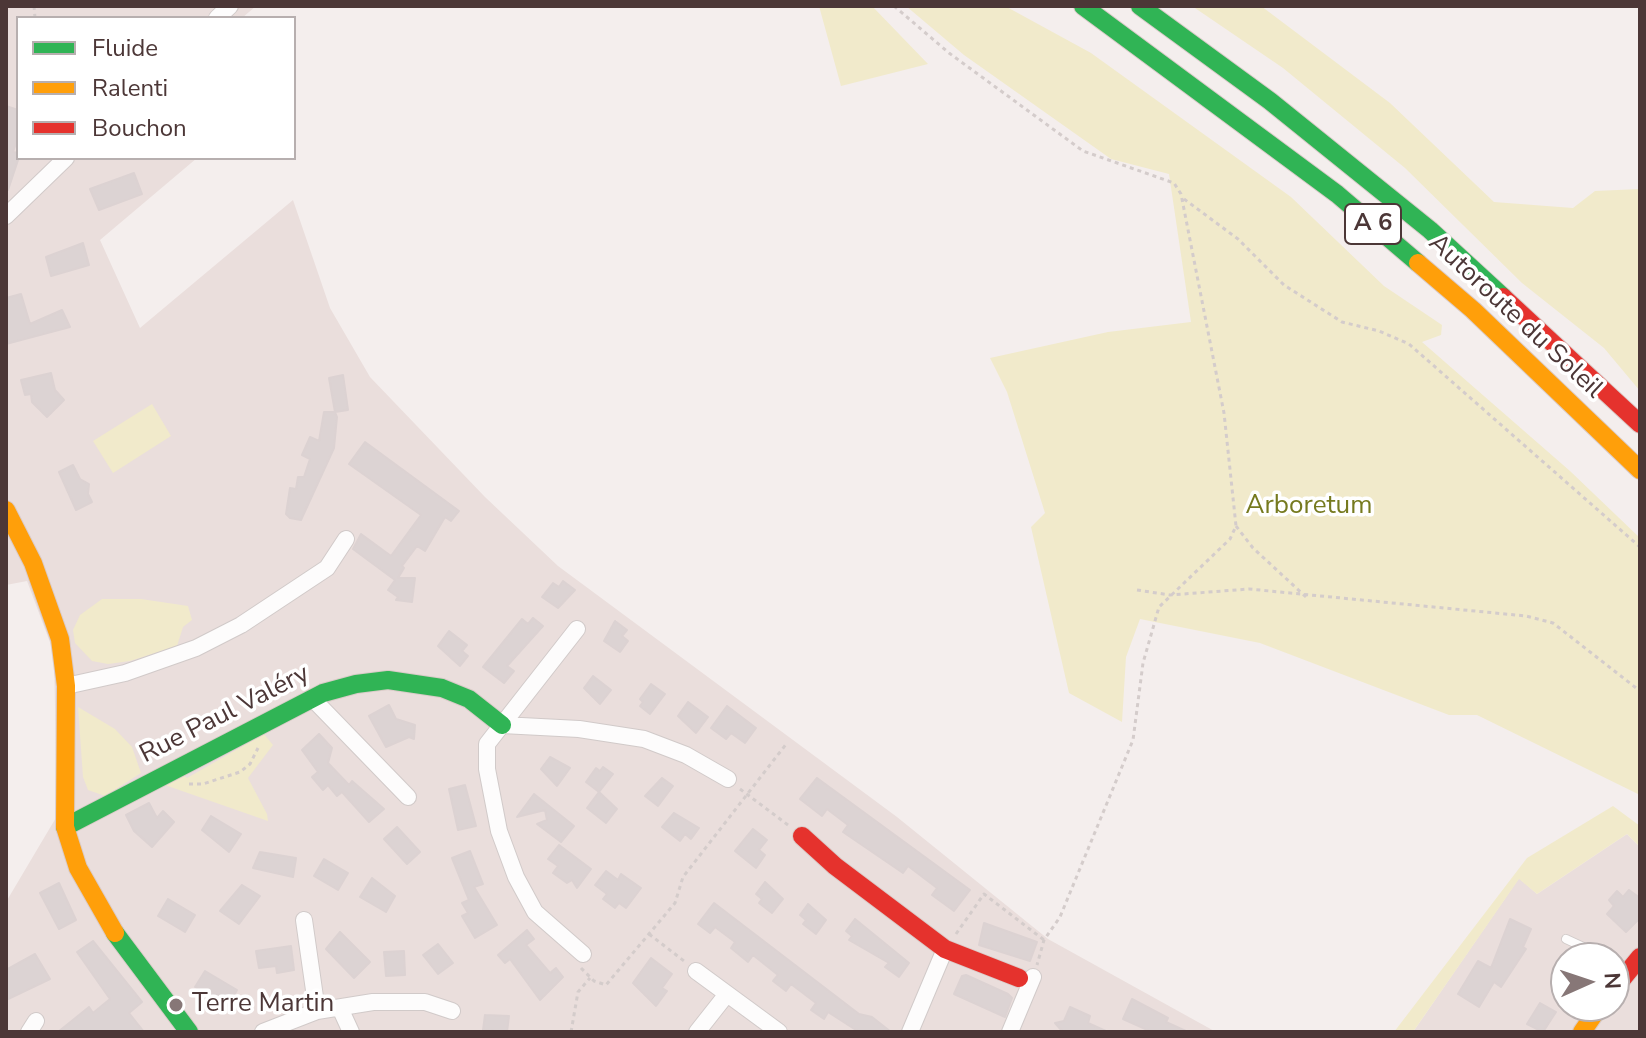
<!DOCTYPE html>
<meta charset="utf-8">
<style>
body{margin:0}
#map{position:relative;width:1646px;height:1038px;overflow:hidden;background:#f4eeed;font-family:"Nunito Sans",sans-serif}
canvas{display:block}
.frame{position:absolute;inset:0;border:8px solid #4c3737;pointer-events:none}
.legend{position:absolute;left:16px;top:16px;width:280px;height:144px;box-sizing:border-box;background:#fff;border:2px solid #b7afaf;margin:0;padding:10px 14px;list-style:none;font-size:24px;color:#4c3737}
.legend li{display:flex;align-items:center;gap:16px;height:40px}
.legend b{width:40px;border:2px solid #b7afaf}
.north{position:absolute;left:1550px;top:942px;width:80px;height:80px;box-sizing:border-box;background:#fff;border:2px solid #b7afaf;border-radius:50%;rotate:87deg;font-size:22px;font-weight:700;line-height:32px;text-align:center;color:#4c3737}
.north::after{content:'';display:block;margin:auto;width:28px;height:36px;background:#877777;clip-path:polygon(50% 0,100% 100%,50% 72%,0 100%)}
</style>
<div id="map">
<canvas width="1646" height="1038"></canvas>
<div class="frame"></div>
<ul class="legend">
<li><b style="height:10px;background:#30b455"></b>Fluide</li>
<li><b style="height:10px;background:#ff9f0a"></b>Ralenti</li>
<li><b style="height:10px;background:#e5322d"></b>Bouchon</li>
</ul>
<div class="north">N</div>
</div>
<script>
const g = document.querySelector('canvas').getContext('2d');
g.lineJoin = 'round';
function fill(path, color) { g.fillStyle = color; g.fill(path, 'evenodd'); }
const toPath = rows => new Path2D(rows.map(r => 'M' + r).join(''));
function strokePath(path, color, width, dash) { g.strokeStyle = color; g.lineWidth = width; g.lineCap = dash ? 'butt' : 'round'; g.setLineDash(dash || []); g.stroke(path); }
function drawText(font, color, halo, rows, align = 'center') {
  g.font = font + ' "Nunito Sans",sans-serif'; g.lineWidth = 7; g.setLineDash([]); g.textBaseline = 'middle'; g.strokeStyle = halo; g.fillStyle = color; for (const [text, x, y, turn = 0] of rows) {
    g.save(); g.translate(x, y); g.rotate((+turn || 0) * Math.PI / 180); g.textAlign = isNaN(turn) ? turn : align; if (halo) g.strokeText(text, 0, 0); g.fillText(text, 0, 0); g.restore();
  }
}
fill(toPath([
 [6,6,256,6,242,18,18,18,18,158,197,158,100,240,140,328,293,200,330,308,370,377,485,497,558,566,897,817,1048,939,1216,1032,6,1032,6,902,57,816,54,653,27,581,6,585],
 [1627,834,1640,847,1640,1032,1413,1032,1519,878,1537,894],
 [1566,958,1614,958,1614,1006,1566,1006]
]), '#eadedc');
fill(toPath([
 [819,6,872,6,928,64,841,86],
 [906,6,1005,6,1091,53,1291,197,1384,286,1442,325,1441,335,1422,342,1570,471,1640,538,1640,795,1477,715,1449,715,1260,643,1140,619,1126,657,1122,722,1069,693,1031,527,1045,513,1007,392,990,358,1108,332,1191,322,1169,174,1111,159,964,55],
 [1192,6,1261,6,1390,103,1494,202,1573,208,1595,191,1640,189,1640,391,1604,348,1522,283,1405,168,1283,68],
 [152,404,171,436,113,473,93,441],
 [102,599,141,599,188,606,192,620,183,627,177,646,130,661,108,664,92,661,75,643,73,630,80,615],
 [78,707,115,729,132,747,141,773,105,796,88,790,83,777],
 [264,734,273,745,248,778,267,814,268,821,162,784,180,773,187,778],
 [1613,806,1640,826,1640,847,1627,834,1537,894,1519,879,1413,1032,1394,1032,1527,858]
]), '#f1eacb');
const building = toPath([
 [6,106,18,110,18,137,13,152,18,153,18,160,8,190,6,106],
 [134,173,142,194,99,210,90,189,134,173],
 [83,243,89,265,51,276,46,257,83,243],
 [21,294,30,324,62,310,70,327,6,344,6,298,21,294],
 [51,373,55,390,64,400,47,417,32,402,31,394,25,395,21,380,51,373],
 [343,375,348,410,335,412,329,378,343,375],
 [324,412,335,412,337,417,334,448,301,520,290,518,286,514,290,488,296,489,298,477,304,477,310,459,302,455,310,437,319,441,324,412],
 [365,442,459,511,451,521,445,517,425,551,417,546,402,566,404,568,398,578,415,578,412,602,396,600,398,597,388,590,395,580,353,549,361,534,391,556,421,515,349,464,365,442],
 [73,465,80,479,89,484,88,494,92,502,76,510,59,472,73,465],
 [563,581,575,590,558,608,542,597,553,583,559,587,563,581],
 [533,618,543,626,507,666,514,671,504,683,483,667,522,619,528,624,533,618],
 [615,621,627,630,622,636,628,641,620,652,604,641,615,621],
 [449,631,467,645,462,651,468,656,460,666,438,646,449,631],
 [593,676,611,690,600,704,584,688,593,676],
 [651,684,665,694,650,714,640,706,643,702,640,699,651,684],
 [688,702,708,717,696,733,678,716,688,702],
 [389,705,396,719,415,725,414,739,409,737,386,747,369,716,389,705],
 [727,706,756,728,745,743,731,733,726,739,711,728,727,706],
 [319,734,332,748,328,763,349,785,352,781,384,809,369,822,342,792,337,796,328,785,323,790,312,777,318,772,302,750,319,734],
 [550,757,570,768,557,786,541,769,550,757],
 [603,767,613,774,599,792,617,809,606,823,587,808,599,792,586,782,596,768,600,771,603,767],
 [662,778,673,786,658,806,645,796,662,778],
 [817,778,970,890,954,911,932,895,937,888,908,866,903,873,843,832,848,825,827,809,822,816,800,799,817,778],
 [465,785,476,826,458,830,449,789,465,785],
 [534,794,574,826,561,842,537,824,547,820,545,810,517,817,534,794],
 [149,803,157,818,163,811,174,822,152,847,134,831,126,815,149,803],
 [674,813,699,828,691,839,685,834,680,841,662,827,674,813],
 [211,816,241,834,229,852,202,830,211,816],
 [397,827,420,852,407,864,384,839,397,827],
 [753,829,767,840,759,850,765,855,756,868,735,851,753,829],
 [559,845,591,869,577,888,572,880,567,883,553,873,558,866,548,859,559,845],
 [470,851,483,884,474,887,497,925,475,938,462,916,468,913,462,903,469,900,452,858,470,851],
 [260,852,296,858,293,877,253,868,260,852],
 [324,859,348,873,338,890,314,876,324,859],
 [606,871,618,880,621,874,641,888,626,908,619,903,615,908,603,899,607,894,595,885,606,871],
 [372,878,395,896,386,912,360,897,372,878],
 [765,882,783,899,772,913,759,903,762,899,756,894,765,882],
 [59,883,76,920,59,929,40,893,59,883],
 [242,885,260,896,239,924,220,911,242,885],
 [1629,890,1640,898,1640,918,1626,932,1607,914,1614,906,1609,900,1617,891,1623,897,1629,890],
 [168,899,195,915,185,932,158,916,168,899],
 [714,903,859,1014,872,1017,891,1032,859,1032,828,1012,824,1019,811,1010,816,1003,791,984,786,991,773,981,778,975,753,955,748,962,731,948,735,942,715,927,710,933,698,924,714,903],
 [808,904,826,920,816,934,803,924,806,920,800,915,808,904],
 [855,919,909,963,899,977,885,967,889,963,849,940,852,936,846,931,855,919],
 [1510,919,1531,929,1523,947,1526,949,1501,987,1494,982,1479,1007,1458,994,1478,961,1491,968,1510,919],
 [984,923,1037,942,1030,961,979,945,984,923],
 [527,930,534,939,526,945,550,973,556,968,563,977,540,1000,510,959,505,963,498,955,527,930],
 [340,932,370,962,354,978,326,949,340,932],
 [93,941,142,1002,129,1013,144,1032,58,1032,89,1007,93,1013,110,999,77,952,93,941],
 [438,944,453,963,438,974,423,955,438,944],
 [291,946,294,970,277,973,276,966,259,968,256,951,291,946],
 [404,951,405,975,386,976,384,952,404,951],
 [35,954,50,979,6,1000,6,970,35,954],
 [651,958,672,974,662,988,667,991,656,1006,633,983,651,958],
 [205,971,237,990,228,1006,195,987,205,971],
 [966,975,1008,994,1012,998,1005,1017,954,994,962,976,966,975],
 [1132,999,1168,1018,1166,1022,1188,1032,1152,1032,1123,1019,1132,999],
 [1540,1003,1556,1012,1543,1032,1527,1024,1540,1003],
 [1070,1007,1090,1016,1088,1023,1108,1032,1063,1032,1055,1023,1064,1021,1070,1007],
 [485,1015,509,1016,507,1032,483,1030,485,1015]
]);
fill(building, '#dcd3d3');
strokePath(building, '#dcd2d2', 2);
const lane = toPath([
 [1566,939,1607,958],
 [1614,961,1629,968]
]);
const street = toPath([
 [217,18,230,6],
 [6,216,66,158],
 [577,629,487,744,487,769,499,831,516,877,535,912,583,954],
 [66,686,125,673,196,648,241,625,327,568,346,539],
 [312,698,408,797],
 [502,725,579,729,644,739,686,755,728,779],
 [304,920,317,1011],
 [696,971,779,1032],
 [340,1008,351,1032],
 [29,1032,36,1021],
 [263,1032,317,1011,373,1002,425,1002,452,1011],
 [697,1032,727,994],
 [910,1032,945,949],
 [1010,1032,1033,977]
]);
const fast = toPath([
 [1083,6,1337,194,1418,263],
 [1140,6,1270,101,1430,230,1503,297],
 [65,827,323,693,356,684,388,680,442,688,469,699,502,725],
 [115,933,189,1032]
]);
const slow = toPath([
 [1418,263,1473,310,1640,470],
 [6,510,33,563,60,639,66,686,65,827,78,868,115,933],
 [1582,1032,1600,1006]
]);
const jam = toPath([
 [1503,297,1640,424],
 [802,836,835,866,945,949,1019,978],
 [1614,989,1640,957]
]);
strokePath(lane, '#d1cac9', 10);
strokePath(street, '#d1cac9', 18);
strokePath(fast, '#dacbc8', 20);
strokePath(slow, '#dacbc8', 20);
strokePath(jam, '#dacbc8', 20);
strokePath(toPath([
 [34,6,35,18],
 [894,6,949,53,1083,151,1174,183,1181,194,1224,413,1236,526,1230,539,1159,607,1143,663,1133,740,1060,917,1044,940,1037,965],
 [1184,199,1238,239,1284,285,1342,322,1379,331,1409,344,1640,547],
 [1236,526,1253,548,1306,597],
 [1137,590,1170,595,1249,589,1526,616,1553,623,1640,691],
 [189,784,203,784,240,772,250,764,258,748],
 [740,789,788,825],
 [649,934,684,961],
 [956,934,984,894,1044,940],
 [581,968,594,981,606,985,675,903,683,877,787,743],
 [571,1032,578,992,590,978]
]), '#d4cccb', 3, [4, 4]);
strokePath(lane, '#fdfcfc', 8);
strokePath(street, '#fdfcfc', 16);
strokePath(fast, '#30b455', 18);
strokePath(slow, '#ff9f0a', 18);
strokePath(jam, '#e5322d', 18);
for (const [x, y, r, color] of [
 [176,1005,8,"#877777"]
]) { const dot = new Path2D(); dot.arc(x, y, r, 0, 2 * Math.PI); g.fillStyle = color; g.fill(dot); strokePath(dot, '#fff', 3); }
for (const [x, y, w] of [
 [1373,224,56]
]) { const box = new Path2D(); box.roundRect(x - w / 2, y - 20, w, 40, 6); g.fillStyle = '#fff'; g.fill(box); strokePath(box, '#4c3737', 2); }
drawText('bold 24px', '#4c3737', null, [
 ["A 6",1373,224]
]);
drawText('26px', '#4c3737', '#fff', [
 ["Autoroute du Soleil",1515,317,43],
 ["Rue Paul Valéry",225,715,-27]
]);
drawText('26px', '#767a1f', '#fff', [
 ["Arboretum",1309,507]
]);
drawText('26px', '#4c3737', '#fff', [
 ["Terre Martin",192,1005]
], 'left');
</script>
